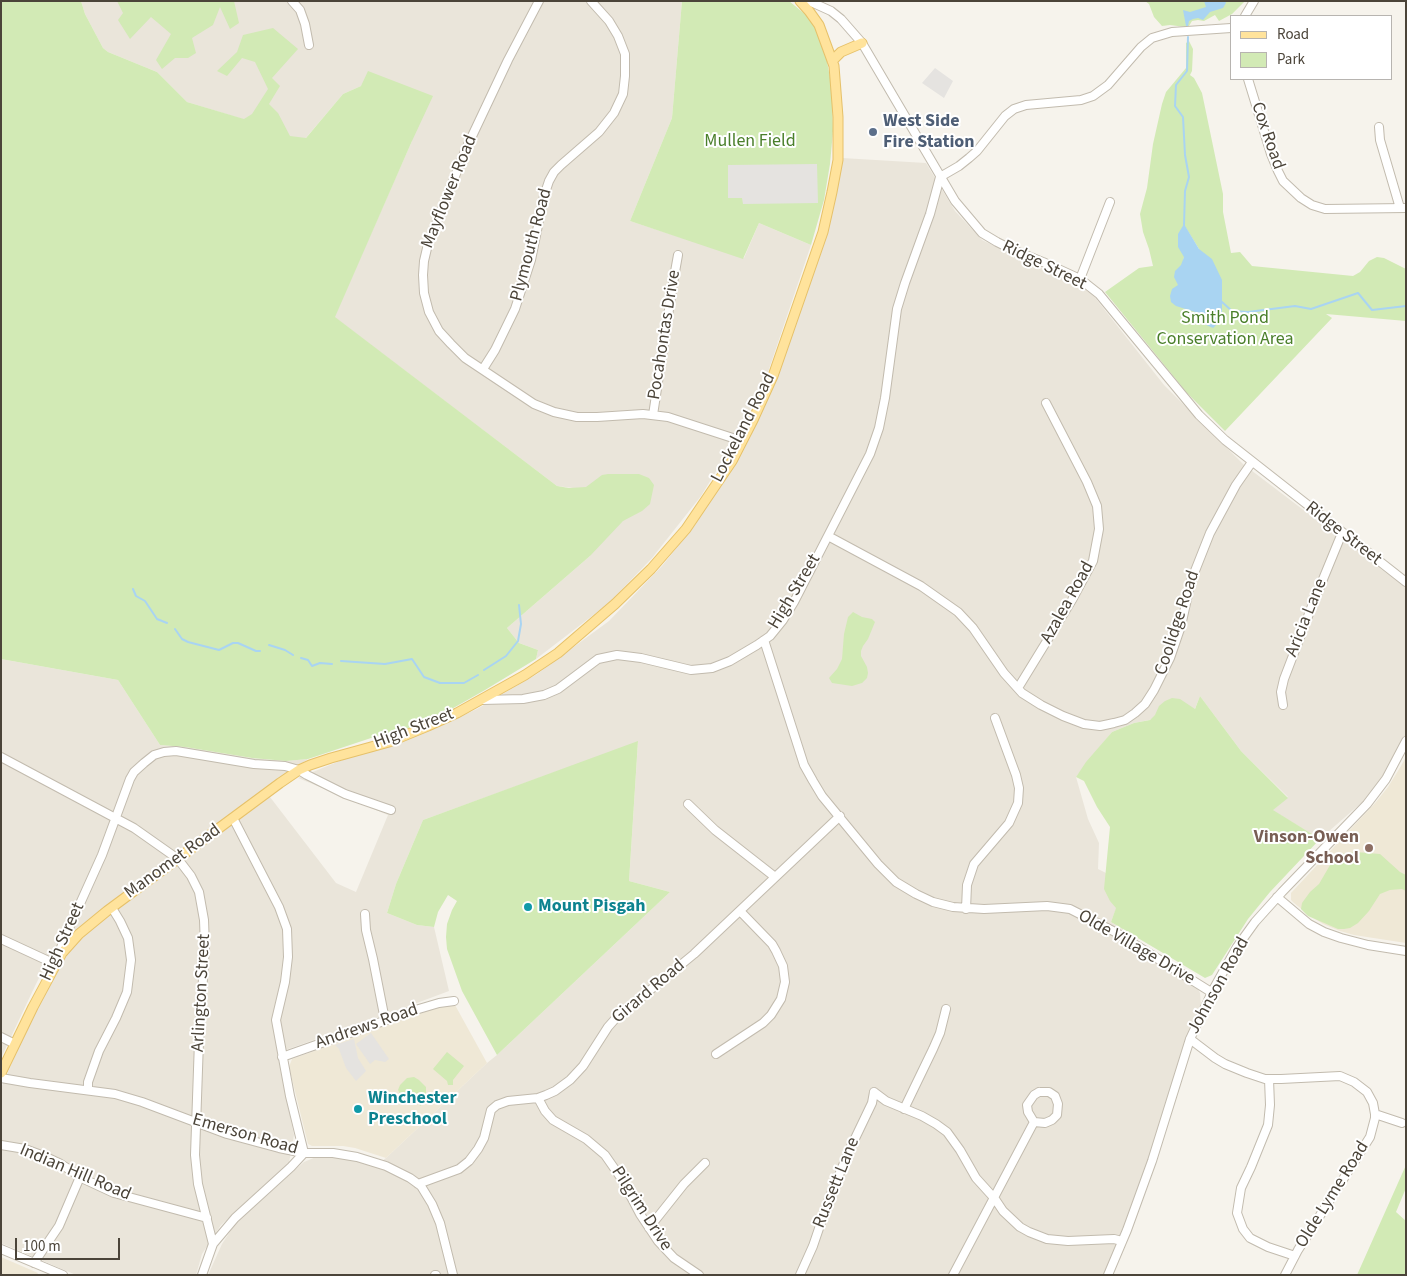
<!DOCTYPE html>
<style>
body{margin:0}
#map{position:relative;width:1407px;height:1276px;overflow:hidden;background:#f6f3ec;font-family:"Source Sans 3",sans-serif}
canvas{display:block}
.frame{position:absolute;inset:0;border:2px solid #4b4439;pointer-events:none}
.legend{position:absolute;left:1230px;top:15px;width:162px;height:65px;box-sizing:border-box;background:#fff;border:1px solid #b7b4b0;margin:0;padding:6px 9px;list-style:none;font-size:15px;color:#4b4439}
.legend li{display:flex;align-items:center;gap:10px;height:25px}
.legend b{width:25px;border:1px solid #b7b4b0}
.scale{position:absolute;left:15px;top:1238px;width:105px;height:22px;box-sizing:border-box;border:2px solid #4b4439;border-top:0;padding-left:6px;font-size:15px;line-height:18px;white-space:nowrap;color:#4b4439;-webkit-text-stroke:4px #fff;paint-order:stroke}
</style>
<div id="map">
<canvas width="1407" height="1276"></canvas>
<div class="frame"></div>
<ul class="legend">
<li><b style="height:6px;background:#ffe39c"></b>Road</li>
<li><b style="height:14px;background:#d2eab5"></b>Park</li>
</ul>
<div class="scale">100 m</div>
</div>
<script>
const g = document.querySelector('canvas').getContext('2d');
g.lineJoin = 'round';
function fill(path, color) { g.fillStyle = color; g.fill(path, 'evenodd'); }
const toPath = rows => new Path2D(rows.map(r => 'M' + r).join(''));
function strokePath(path, color, width, dash) { g.strokeStyle = color; g.lineWidth = width; g.lineCap = dash ? 'butt' : 'round'; g.setLineDash(dash || []); g.stroke(path); }
function drawText(font, color, halo, rows, align = 'center') {
  g.font = font + ' "Source Sans 3",sans-serif'; g.lineWidth = 4; g.setLineDash([]); g.textBaseline = 'middle'; g.strokeStyle = halo; g.fillStyle = color; for (const [text, x, y, turn = 0] of rows) {
    g.save(); g.translate(x, y); g.rotate((+turn || 0) * Math.PI / 180); g.textAlign = isNaN(turn) ? turn : align; if (halo) g.strokeText(text, 0, 0); g.fillText(text, 0, 0); g.restore();
  }
}
fill(toPath([
 [81,1,682,1,672,118,630,221,744,258,759,223,811,245,766,378,732,445,701,496,652,558,609,603,536,659,538,650,519,643,507,628,590,556,613,493,557,486,334,317,412,141,361,86,343,94,299,146,249,121,187,102,157,72,108,52,103,48,85,14],
 [842,158,926,163,955,211,982,240,1025,261,1065,277,1093,295,1164,385,1243,464,1406,588,1406,734,1387,771,1368,797,1320,839,1272,810,1288,797,1241,751,1200,696,1194,711,1134,723,1112,732,1076,777,1088,819,1099,843,1098,869,1126,883,1111,922,1126,931,1120,941,1198,989,1200,993,1201,1005,1175,1072,1161,1125,1125,1226,1105,1275,208,1275,222,1244,235,1224,304,1162,316,1157,339,1157,376,1165,386,1158,487,1063,497,1055,670,892,629,881,638,742,423,820,396,884,387,913,417,925,434,927,449,991,390,1013,277,1053,294,1135,289,1163,221,1225,202,1254,196,1275,76,1275,1,1243,1,1088,30,1022,58,967,71,950,90,930,130,898,170,871,270,797,336,883,356,892,388,815,298,778,347,758,426,732,477,709,537,674,609,621,662,566,695,525,745,447,765,406,786,353,825,239],
 [1,659,118,680,160,745,185,747,252,758,286,761,308,759,159,867,73,933,52,952,35,986,1,1058]
]), '#eae5da');
fill(toPath([
 [1406,757,1406,943,1354,935,1340,931,1323,924,1309,915,1294,903,1291,900,1291,893,1376,802,1388,787,1401,766],
 [449,1003,455,1005,487,1063,386,1158,355,1148,343,1146,312,1146,308,1144,289,1067,292,1059],
 [1,1258,1,1257,38,1273,37,1275,1,1275]
]), '#efe8d6');
fill(toPath([
 [1,1,81,1,85,14,103,48,108,52,157,72,187,102,244,119,252,114,268,89,255,62,242,58,227,76,217,71,237,52,243,35,273,28,298,49,272,78,280,86,269,104,278,113,290,136,306,138,343,94,361,86,368,71,433,96,412,141,335,317,557,486,569,488,586,487,602,475,608,474,639,474,649,478,654,485,650,504,642,511,623,521,590,556,507,628,519,643,538,650,536,659,485,690,448,711,409,728,383,734,308,759,286,761,252,758,185,747,160,745,118,680,1,659],
 [117,1,234,1,239,23,230,29,220,7,213,25,192,38,196,53,188,58,175,58,162,69,156,60,171,34,151,17,130,39,118,20,123,13],
 [682,1,789,1,811,19,825,51,832,88,833,131,830,164,824,200,811,245,759,223,743,259,630,221,672,118],
 [1145,1,1245,1,1232,14,1219,21,1215,15,1204,21,1198,20,1192,21,1189,26,1185,27,1170,25,1162,26,1154,17,1149,4],
 [1189,41,1193,49,1192,71,1190,75,1194,78,1202,93,1207,117,1223,194,1223,212,1231,253,1240,252,1252,266,1353,276,1360,272,1369,261,1377,257,1384,258,1406,269,1406,321,1326,314,1332,318,1225,431,1187,393,1105,292,1139,268,1153,266,1149,249,1143,232,1140,214,1147,188,1153,144,1162,104,1166,92,1186,68,1186,43],
 [1184,225,1199,249,1183,261,1184,257],
 [853,612,862,617,872,619,875,622,868,639,863,646,861,651,861,656,867,667,868,673,867,678,862,683,852,686,832,683,829,678,837,669,842,659,844,634,848,617],
 [1200,696,1241,751,1288,798,1273,810,1320,839,1270,892,1248,919,1212,975,1205,978,1111,922,1116,908,1110,901,1104,889,1110,827,1097,807,1084,781,1076,777,1086,762,1112,732,1134,723,1150,720,1155,715,1159,706,1165,701,1172,698,1180,699,1195,709],
 [638,741,629,881,670,892,497,1055,462,991,447,949,446,937,447,924,452,910,457,901,448,895,438,912,434,927,417,925,387,913,396,884,423,820],
 [1356,852,1380,854,1400,872,1406,875,1406,891,1402,889,1390,890,1380,894,1369,911,1358,923,1350,928,1344,929,1338,929,1308,916,1301,909,1302,903,1310,892,1319,884,1333,860,1341,854],
 [447,1052,464,1066,453,1080,453,1085,448,1085,447,1081,433,1069],
 [414,1077,419,1080,426,1087,426,1102,420,1106,418,1100,412,1095,400,1094,398,1090,400,1085,407,1078],
 [1406,1165,1406,1188,1396,1212,1406,1221,1406,1275,1357,1275]
]), '#d2eab5');
fill(toPath([
 [935,68,953,81,944,98,922,83],
 [817,164,818,203,743,204,742,198,728,198,728,165],
 [371,1033,389,1059,385,1062,375,1060,370,1064,356,1044],
 [354,1039,358,1058,366,1071,356,1081,346,1068,339,1049,335,1045]
]), '#e5e3e0');
fill(toPath([
 [1204,1,1225,1,1226,3,1223,8,1210,12,1203,20,1198,18,1193,19,1189,21,1188,26,1186,26,1183,10,1190,12,1206,7],
 [1184,224,1199,249,1212,259,1222,280,1222,315,1220,321,1213,328,1204,324,1195,312,1176,306,1171,302,1170,296,1172,289,1178,285,1174,277,1175,271,1181,265,1184,257,1178,247,1178,234]
]), '#a9d4f2');
strokePath(toPath([
 [1184,225,1185,191,1189,177,1185,155,1183,117,1175,106,1176,85,1187,71,1188,37],
 [1222,302,1232,311,1248,312,1295,306,1311,309,1358,293,1372,310,1406,306],
 [133,589,136,596,145,601,157,619,167,623],
 [175,629,182,639,188,642,219,650,233,643,238,643,256,651,260,651],
 [269,645,285,650,293,655],
 [301,658,308,660,312,666,320,663,332,664],
 [341,661,385,664,412,659,424,677,440,683,464,683,478,675],
 [484,670,506,656,518,641,521,624,519,605]
]), '#a9d4f2', 2);
const minor = toPath([
 [292,1,300,10,305,24,309,45],
 [539,1,508,60,465,151,428,244,424,261,423,275,424,293,429,312,439,331,451,344,465,358,534,404,554,412,577,417,597,417,643,414,668,417,742,441],
 [809,1,831,11,841,19,862,43,955,201,982,233,997,242,1009,248,1043,262,1080,279,1099,294,1199,415,1225,440,1406,582],
 [1245,16,1254,1],
 [1248,79,1271,154,1278,171,1283,181,1301,198,1312,205,1325,209,1406,208],
 [1379,127,1380,140,1400,208],
 [1080,279,1110,202],
 [483,369,495,350,515,309,531,260,544,196,549,181,554,172,561,165,599,132,614,113,623,94,625,76,625,54,618,36,609,21,591,1],
 [653,415,673,283,678,255],
 [828,536,921,586,958,612,973,628,1004,673,1022,693,1041,705,1063,716,1084,724,1100,726,1114,723,1125,720,1135,713,1145,704,1154,690,1170,658,1181,626,1191,581,1210,533,1236,485,1252,462],
 [764,640,804,765,813,781,822,796,878,864,896,882,916,894,933,902,953,907,984,909,1047,906,1070,909,1115,932,1211,992],
 [1018,688,1072,600,1093,561,1099,529,1097,506,1087,482,1046,403],
 [482,700,523,699,544,695,558,689,598,659,617,655,641,658,691,670,712,668,730,661,757,645,770,636,783,620,794,602,870,454,879,428,885,398,897,309,905,283,930,214,940,177,959,166,969,158,977,151,1005,116,1014,109,1026,105,1081,100,1093,96,1108,85,1141,47,1152,38,1172,32,1231,28],
 [1283,705,1281,692,1284,679,1312,606,1342,533],
 [1,757,134,828,178,859,191,876,199,892,204,920,205,947,199,1041,195,1155,198,1184,213,1244,202,1275],
 [688,804,715,830,775,877],
 [1277,897,1309,924,1324,932,1341,938,1368,945,1406,951],
 [966,909,967,885,974,864,1009,823,1018,803,1019,788,1016,775,995,718],
 [365,914,366,930,373,959,385,1020],
 [1,939,55,964,65,937,102,855,130,779,134,772,144,763,154,755,164,752,176,751,254,764,285,766,299,770,307,775,345,794,391,810],
 [1,1037,15,1044],
 [1190,1039,1215,1058,1225,1064,1247,1073,1265,1079,1281,1079,1340,1076,1354,1082,1367,1092,1373,1103,1375,1114,1402,1123],
 [716,1054,763,1023,771,1015,781,999,785,982,783,966,776,951,772,944,740,911],
 [282,1057,412,1011,439,1003,454,1001],
 [1,1078,30,1083,115,1094,142,1102,227,1134,279,1148,304,1153,333,1153,357,1157,386,1166,410,1178,421,1186,432,1204,440,1223,453,1275],
 [1269,1079,1270,1105,1268,1125,1251,1167,1241,1188,1237,1213,1243,1229,1250,1238,1268,1247,1295,1256],
 [88,1090,88,1082,99,1051,116,1018,127,992,131,960,128,938,120,921,112,908],
 [874,1092,886,1101,922,1116,936,1124,947,1132,960,1150,976,1178,995,1199,1003,1211,1020,1227,1029,1232,1047,1239,1068,1241,1114,1239,1122,1241],
 [1039,1092,1049,1092,1055,1096,1058,1104,1057,1115,1052,1120,1045,1123,1034,1122,1028,1112,1027,1105,1034,1095,1039,1092],
 [538,1098,545,1111,553,1120,586,1139,605,1155,621,1178,640,1214,658,1241,674,1258,699,1275],
 [904,1109,933,1049,940,1033,946,1009],
 [1,1145,25,1149,44,1156,59,1163,86,1180,114,1193,207,1218],
 [418,1184,459,1169,469,1161,478,1149,484,1138,491,1110,497,1105,508,1101,538,1098,546,1095,555,1091,570,1080,583,1066,608,1027,616,1018,694,954,840,816],
 [649,1228,684,1184,705,1163],
 [213,1244,235,1218,291,1167,304,1153,290,1096,276,1020,285,982,288,957,287,929,279,907,233,818],
 [1,1249,63,1275],
 [34,1263,59,1226,80,1177],
 [435,1275,436,1275],
 [800,1275,813,1246,829,1199,849,1151,872,1103,874,1092],
 [953,1275,1034,1122],
 [1108,1275,1127,1230,1152,1161,1190,1039,1213,990,1237,947,1255,922,1282,892,1367,804,1386,779,1406,741],
 [1285,1275,1298,1250,1370,1137,1375,1118,1375,1114]
]);
const major = toPath([
 [832,61,841,52,862,43],
 [1,1073,33,1007,62,953,79,934,107,911,280,783,299,770,310,765,331,758,389,742,428,726,457,713,525,675,558,653,615,604,651,569,686,529,732,461,753,420,773,376,823,232,832,192,838,160,838,117,834,66,819,25,809,11,800,1]
]);
strokePath(minor, '#c2bbae', 10);
strokePath(major, '#e6c16a', 11);
strokePath(minor, '#fff', 8);
strokePath(major, '#ffe39c', 9);
for (const [x, y, r, color] of [
 [873,132,5,"#5c6f8a"],
 [1369,848,5,"#8d6e63"],
 [528,907,5,"#0f9aa8"],
 [358,1109,5,"#0f9aa8"]
]) { const dot = new Path2D(); dot.arc(x, y, r, 0, 2 * Math.PI); g.fillStyle = color; g.fill(dot); strokePath(dot, '#fff', 2); }
drawText('bold 18px', '#4e5e75', '#fff', [
 ["West Side",883,122],
 ["Fire Station",883,143]
], 'left');
drawText('18px', '#4b4439', '#fff', [
 ["Cox Road",1267,136,71],
 ["Mayflower Road",450,192,-68],
 ["Plymouth Road",532,245,-75],
 ["Ridge Street",1044,266,26],
 ["Pocahontas Drive",665,335,-81],
 ["Lockeland Road",744,428,-63],
 ["Ridge Street",1343,534,38],
 ["High Street",795,592,-59],
 ["Azalea Road",1068,603,-61],
 ["Aricia Lane",1307,618,-68],
 ["Coolidge Road",1178,623,-72],
 ["High Street",414,729,-21],
 ["Manomet Road",173,862,-36],
 ["High Street",63,942,-66],
 ["Olde Village Drive",1136,948,30],
 ["Johnson Road",1219,986,-61],
 ["Girard Road",649,992,-40],
 ["Arlington Street",202,993,-87],
 ["Andrews Road",367,1027,-19],
 ["Emerson Road",245,1135,16],
 ["Indian Hill Road",75,1173,23],
 ["Russett Lane",837,1183,-68],
 ["Olde Lyme Road",1333,1195,-58],
 ["Pilgrim Drive",641,1209,57]
]);
drawText('18px', '#4a7f2a', '#fff', [
 ["Mullen Field",750,142],
 ["Smith Pond",1225,319],
 ["Conservation Area",1225,340]
]);
drawText('bold 18px', '#785e54', '#fff', [
 ["Vinson-Owen",1359,838],
 ["School",1359,859]
], 'right');
drawText('bold 18px', '#0d838f', '#fff', [
 ["Mount Pisgah",538,907],
 ["Winchester",368,1099],
 ["Preschool",368,1120]
], 'left');
</script>
